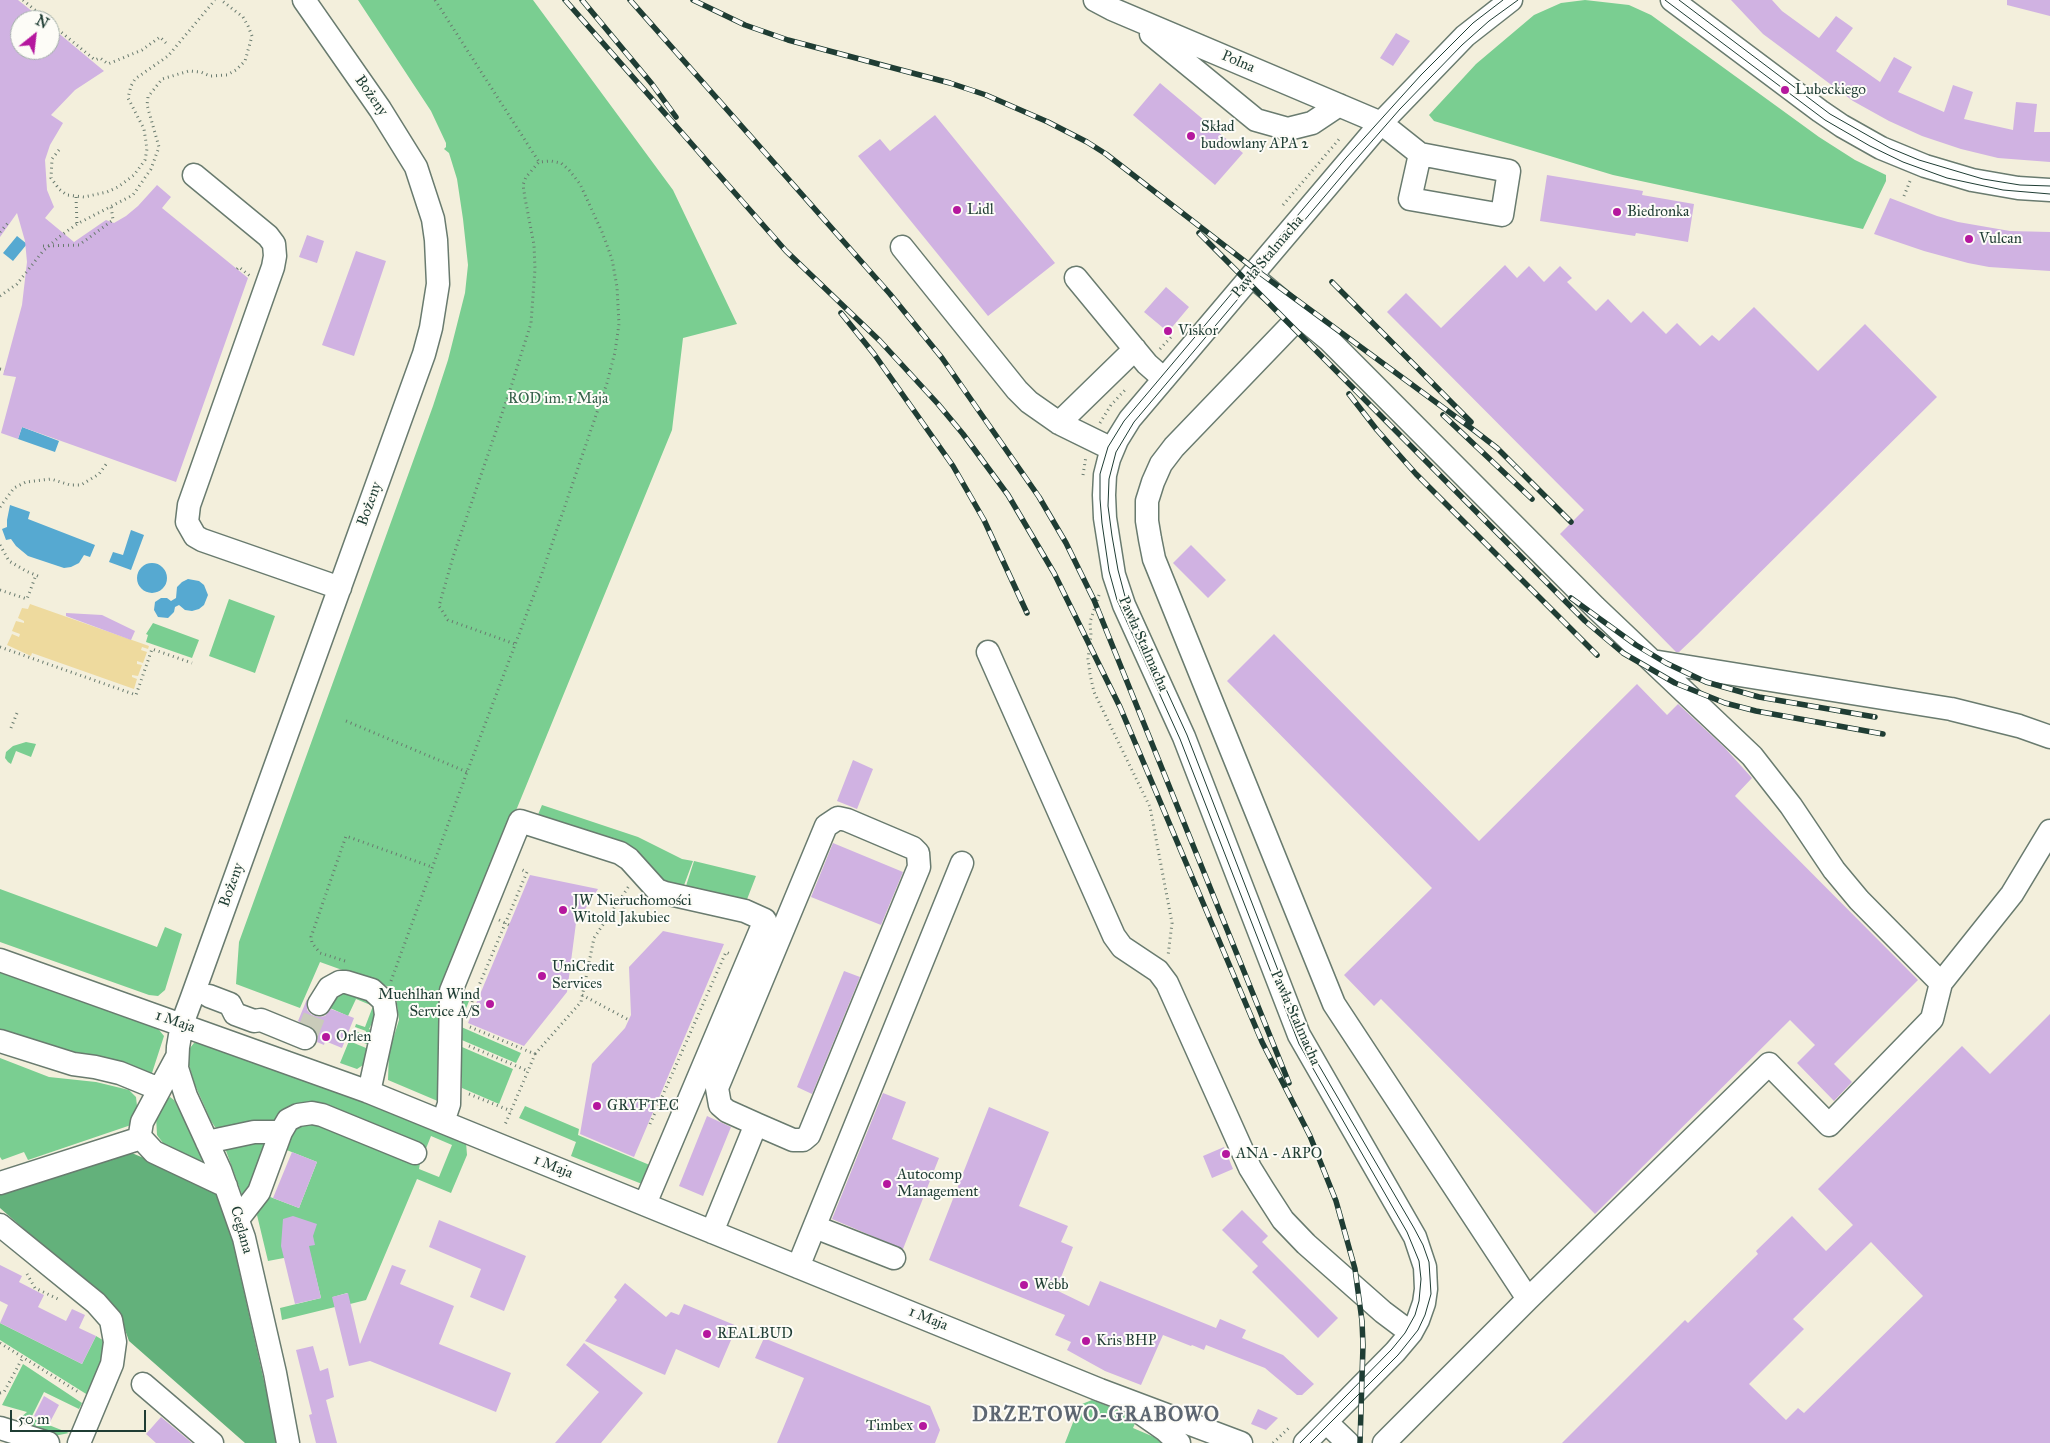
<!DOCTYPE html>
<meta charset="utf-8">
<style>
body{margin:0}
#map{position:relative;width:2050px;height:1443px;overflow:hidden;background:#f3efdc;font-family:"IM FELL Great Primer",serif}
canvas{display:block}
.north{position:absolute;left:10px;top:10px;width:50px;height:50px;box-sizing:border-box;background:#fdfcf7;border:1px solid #a4b0a9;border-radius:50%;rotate:29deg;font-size:14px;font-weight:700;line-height:20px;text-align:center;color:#1f3d34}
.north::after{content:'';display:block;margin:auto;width:18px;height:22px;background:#b5179e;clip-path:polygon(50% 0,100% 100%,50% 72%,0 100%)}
.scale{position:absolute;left:10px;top:1410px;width:136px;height:22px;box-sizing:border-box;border:2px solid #1f3d34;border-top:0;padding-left:6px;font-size:15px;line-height:18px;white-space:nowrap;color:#1f3d34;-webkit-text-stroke:4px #fdfcf7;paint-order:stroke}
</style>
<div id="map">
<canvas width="2050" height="1443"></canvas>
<div class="north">N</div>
<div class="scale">50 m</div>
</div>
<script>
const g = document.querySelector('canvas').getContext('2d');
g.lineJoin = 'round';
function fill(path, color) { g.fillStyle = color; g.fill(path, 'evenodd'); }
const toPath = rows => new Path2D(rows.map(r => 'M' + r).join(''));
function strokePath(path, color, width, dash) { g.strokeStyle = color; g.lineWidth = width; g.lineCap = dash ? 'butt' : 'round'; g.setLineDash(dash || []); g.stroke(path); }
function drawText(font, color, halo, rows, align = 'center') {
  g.font = font + ' "IM FELL Great Primer",serif'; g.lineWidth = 4; g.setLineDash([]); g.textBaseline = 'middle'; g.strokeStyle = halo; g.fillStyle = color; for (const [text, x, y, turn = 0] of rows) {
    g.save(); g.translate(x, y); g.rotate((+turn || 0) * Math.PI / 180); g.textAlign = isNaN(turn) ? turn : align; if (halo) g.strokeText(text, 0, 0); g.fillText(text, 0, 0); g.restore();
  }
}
fill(toPath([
 [358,0,533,0,673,190,737,324,683,338,672,430,442,991,440,1102,388,1080,389,1052,399,1020,395,989,320,962,300,1008,236,984,239,942,433,406,448,360,465,293,468,265,463,219,457,179,449,153,444,149,446,147,446,143,431,111],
 [1585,0,1629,5,1651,15,1819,137,1855,160,1886,175,1886,181,1863,229,1613,175,1434,121,1429,115,1476,64,1534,15,1561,3],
 [229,599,275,616,255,673,209,656],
 [153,623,199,640,192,658,146,642,148,635,146,634],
 [26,742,36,744,31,757,16,751,11,764,8,762,5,758,6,752,13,746],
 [542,805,638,837,682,859,693,861,683,888,669,885,537,817],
 [694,861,756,876,746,902,685,889],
 [0,889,157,947,165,927,182,934,165,990,158,996,149,995,0,942],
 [0,970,155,1025,164,1036,152,1073,149,1076,0,1034],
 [341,991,366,997,375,1006,378,1026,372,1023,369,1029,376,1033,372,1046,351,1038,354,1030,365,1035,366,1031,355,1027,356,1024,365,1027,373,1006,356,999,348,1016,330,1008,334,996],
 [457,996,469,1001,459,1026,521,1053,516,1063,457,1038],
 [200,1041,341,1090,466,1142,467,1155,451,1193,417,1179,366,1300,350,1304,347,1293,333,1297,335,1307,282,1320,280,1308,321,1298,310,1253,268,1261,257,1215,265,1195,299,1208,317,1162,284,1149,293,1128,315,1121,420,1163,419,1169,439,1177,452,1145,431,1136,425,1151,325,1108,260,1125,221,1130,215,1127,211,1121,195,1085,189,1065,190,1048,194,1043],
 [349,1041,371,1050,366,1063,357,1069,340,1063],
 [462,1047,513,1069,499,1104,462,1088],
 [0,1058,49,1077,96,1082,129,1090,136,1097,138,1115,131,1125,28,1160,24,1152,2,1160,0,1157],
 [170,1097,174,1100,203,1154,201,1163,166,1147,157,1135,156,1116,164,1101],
 [525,1106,579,1129,578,1135,652,1166,642,1184,571,1156,576,1142,519,1118],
 [276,1136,245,1203,225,1148],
 [0,1323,82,1364,96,1336,106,1342,91,1397,0,1340],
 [23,1364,82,1403,79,1409,44,1392,31,1418,69,1433,54,1436,13,1424,27,1412,2,1405],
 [1092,1400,1123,1412,1137,1419,1133,1428,1154,1437,1162,1443,1065,1443,1079,1407,1082,1404]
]), '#7ace91');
fill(toPath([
 [127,1151,170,1169,216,1194,231,1234,278,1443,245,1443,129,1341,120,1316,89,1286,0,1208,0,1192]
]), '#63b17b');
fill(toPath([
 [30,604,149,646,148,649,142,647,141,650,147,652,143,663,137,661,137,664,142,665,138,676,132,675,132,677,137,679,134,689,32,653,31,656,7,645,12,634,19,637,20,634,12,631,16,621,24,623,24,621,18,618,22,608,28,609]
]), '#eeda9e');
fill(toPath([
 [17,236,27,244,13,261,3,253],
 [22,427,59,441,55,452,18,439],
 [10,505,30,512,28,519,95,545,90,557,84,555,79,563,71,567,64,568,28,556,16,546,11,539,6,540,2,529,7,527,7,520],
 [131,530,144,535,131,570,109,562,113,552,123,555],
 '137 578a15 15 0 1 1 30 0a15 15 0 1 1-30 0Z',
 [188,579,199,581,204,585,208,595,204,605,199,609,192,611,185,610,179,605,175,607,174,612,168,618,158,617,154,610,155,602,161,598,167,598,171,601,176,598,177,587,182,582]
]), '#56a9d1');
fill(toPath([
 [0,0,18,0,43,20,20,20,20,50,50,50,50,26,104,71,75,90,51,115,63,123,50,145,45,160,47,190,54,207,45,218,74,242,106,220,114,223,126,216,138,206,157,185,171,197,162,208,248,278,176,482,22,427,18,439,1,433,16,377,3,375,22,305,27,262,25,241,17,213,0,237],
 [1731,0,1772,0,1782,11,1819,38,1836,16,1853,28,1836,51,1880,82,1894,57,1912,67,1898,92,1944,112,1953,85,1973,92,1964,119,2013,130,2016,102,2037,104,2034,132,2050,132,2050,162,1998,158,1961,149,1922,136,1889,121,1853,101,1763,34],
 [2007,0,2050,0,2050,16,2007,5],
 [1396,33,1410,41,1393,66,1380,58],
 [1160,83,1243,153,1215,185,1133,115],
 [935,115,1055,263,988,316,858,156,880,139,890,151],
 [1547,175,1643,191,1642,195,1694,204,1688,242,1636,233,1635,236,1540,221],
 [1890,198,1937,216,1958,222,2010,231,2050,232,2050,271,1989,267,1968,263,1924,251,1874,234],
 [307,235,324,241,317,263,299,257],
 [356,251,386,261,354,356,322,345],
 [1505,265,1517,278,1529,266,1544,282,1560,266,1572,278,1567,282,1596,311,1608,299,1631,323,1643,311,1666,334,1677,323,1700,346,1712,335,1719,341,1754,307,1818,371,1865,324,1937,397,1697,635,1679,652,1676,652,1560,534,1584,510,1387,312,1406,293,1441,328],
 [1166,287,1189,307,1168,332,1144,312],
 [1191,545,1226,580,1208,598,1173,563],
 [66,613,102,615,135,631,131,640,66,616],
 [1274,634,1479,841,1637,684,1667,715,1678,704,1724,747,1752,778,1735,796,1918,980,1834,1064,1852,1082,1834,1101,1797,1063,1815,1045,1790,1020,1595,1214,1381,999,1374,1006,1344,975,1432,888,1227,681],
 [853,760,873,769,857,809,837,801],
 [833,843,903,872,881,925,811,897],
 [530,875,598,889,576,923,567,992,524,1046,468,1023],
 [663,931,724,944,634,1157,580,1134,592,1064,625,1028,631,1015,629,967],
 [844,971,860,977,812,1094,797,1087],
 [307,999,307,1010,312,1015,319,1017,325,1016,331,1009,354,1018,342,1048,325,1041,324,1045,317,1042,318,1036,315,1030,298,1021],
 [2050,1014,2050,1443,1562,1443,1685,1320,1688,1323,1758,1254,1756,1251,1792,1216,1826,1251,1853,1225,1818,1189,1962,1046,1990,1074],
 [1871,1242,1923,1296,1804,1413,1798,1408,1786,1420,1749,1384,1804,1329,1793,1319],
 [883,1093,906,1102,892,1139,939,1158,903,1249,832,1219],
 [989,1107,1049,1132,1019,1206,1068,1226,1061,1242,1073,1247,1056,1290,1089,1306,1100,1281,1216,1328,1220,1319,1246,1330,1242,1338,1283,1355,1314,1384,1302,1395,1297,1395,1265,1368,1206,1345,1204,1350,1192,1345,1191,1346,1163,1335,1141,1385,1105,1371,1067,1350,1071,1342,1055,1335,1065,1315,929,1260],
 [707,1116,731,1127,703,1196,679,1186],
 [1224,1147,1233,1169,1212,1178,1203,1156],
 [292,1152,317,1162,299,1208,273,1198],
 [1242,1210,1268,1236,1262,1242,1338,1318,1318,1338,1252,1272,1258,1266,1222,1230],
 [293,1216,317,1224,313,1236,315,1245,309,1246,321,1298,295,1304,281,1246,283,1219],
 [439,1220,526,1256,504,1311,470,1297,481,1269,429,1247],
 [0,1265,22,1276,19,1282,44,1295,38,1307,66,1321,72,1309,85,1315,79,1328,96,1336,82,1364,0,1323,8,1305,0,1301],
 [392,1265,406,1270,400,1284,454,1306,439,1344,511,1373,496,1412,370,1361,349,1366,332,1297,348,1293,360,1344],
 [625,1283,666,1317,671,1312,679,1315,684,1304,737,1326,719,1368,676,1349,665,1375,585,1341,617,1300,614,1297],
 [764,1338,930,1406,940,1430,935,1443,777,1443,804,1378,755,1358],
 [584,1343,643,1393,601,1443,555,1443,599,1392,566,1365],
 [313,1346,320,1371,328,1368,334,1397,326,1400,337,1443,316,1443,309,1415,312,1414,296,1350],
 [44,1396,59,1405,49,1424,34,1416],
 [1258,1409,1278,1418,1266,1430,1251,1424],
 [161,1417,192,1443,156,1443,146,1434]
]), '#d0b2e2');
strokePath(toPath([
 [306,1037,319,1004]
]), '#c9cbba', 22, [22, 11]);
const minor = toPath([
 [1095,0,1112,9,1381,123,1420,154,1509,171,1502,215,1410,199,1420,154],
 [1672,0,1820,111,1842,126,1881,148,1925,166,1972,180,2018,188,2050,190],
 [1151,34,1256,120,1288,129,1312,123,1339,105],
 [194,175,268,236,274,244,275,256,273,267,189,505,187,522,195,536,202,540,340,588],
 [902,247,1017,390,1029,402,1059,423,1112,449],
 [1252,276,1329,340,1595,607,1752,756,1791,806,1834,870,1859,900,1941,983],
 [1076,278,1147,364,1164,379],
 [1300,316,1174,447,1161,464,1153,482,1147,501,1147,521,1150,539,1154,559,1334,1004,1528,1299],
 [1059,423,1135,349],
 [988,652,1114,936,1122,947,1158,971,1167,983,1250,1168,1263,1189,1283,1220,1306,1244,1383,1312,1411,1333],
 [1652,661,1951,709,2019,726,2050,737],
 [0,960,369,1092,1100,1390,1241,1443],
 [209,996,230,1004,235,1014,254,1021,261,1020,305,1038],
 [319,1004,329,988,340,982,346,982,372,990,384,1001,386,1015,369,1092],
 [0,1041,73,1064,95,1067,120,1073,159,1089],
 [177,1057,142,1122,140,1134,141,1138,154,1152,226,1186],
 [443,1122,449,1104,451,991,520,821,620,853,629,859,657,890,665,893,745,911,765,920,645,1204],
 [207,1142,254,1132,281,1132],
 [0,1183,141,1138],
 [238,1219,259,1192,281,1132,288,1120,298,1115,312,1113,322,1115,415,1153],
 [0,1225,96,1303,111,1320,115,1342,112,1364,79,1443],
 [815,1227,894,1258],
 [712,1232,756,1124,793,1140,803,1140,809,1135,919,867,918,853,913,848,847,820,838,818,826,826,717,1088,720,1105,727,1111,756,1124],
 [798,1267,962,863],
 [143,1384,212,1443],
 [1142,1414,1165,1430,1179,1443],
 [1326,1422,1348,1443],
 [0,1428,48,1443],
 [288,1443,275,1373,244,1238,220,1170,186,1096,177,1068,178,1047,182,1024,191,1000,424,354,431,328,438,284,436,240,433,219,416,167,380,109,304,0],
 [1305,1443,1395,1352,1411,1333,1418,1320,1424,1303,1426,1289,1425,1267,1415,1237,1299,1035,1184,737,1124,605,1114,575,1105,518,1104,495,1105,475,1109,459,1117,440,1130,419,1381,123,1465,36,1511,0],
 [1384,1443,1528,1299,1769,1064,1829,1125,1932,1019,1941,983,2012,894,2050,831]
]);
strokePath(minor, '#697b6f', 25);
strokePath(toPath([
 [23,0,47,20],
 [435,0,539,162],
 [50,23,95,60,100,58,108,64,142,50,160,37,166,43],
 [59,150,52,159,51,178,59,189,67,195,84,197,107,192,118,187,134,175,145,160,147,149,144,129,128,98,131,86,135,79,168,56,215,0],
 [1904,196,1910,181],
 [76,197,77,224],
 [1283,205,1341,137],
 [0,232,8,223],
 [43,246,79,245,113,220,111,206],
 [237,269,239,267,250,276],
 [0,296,17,284,43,251,59,237,77,224,133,195,151,169,159,147,147,105,148,97,162,79,189,71,201,72,210,76,227,75,236,70,245,61,252,36,248,26,243,17,221,0],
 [1160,349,1171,337],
 [0,369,5,370],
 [1100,423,1111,405,1125,390],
 [1083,475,1086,456],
 [0,507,14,488,26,482,51,479,70,485,81,485,99,474,107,463],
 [0,545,9,561,26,571,40,577],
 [0,590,27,599,36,575],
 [1099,595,1090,622,1091,635,1088,659,1090,674,1094,692,1150,807,1172,923,1168,956],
 [0,647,136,695,152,649,192,663],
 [346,721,467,772],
 [11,728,17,713],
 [499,920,509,925],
 [345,961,320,953,312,943,311,937,346,836,432,867],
 [570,964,587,972],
 [391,981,467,772,541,576,607,383,615,352,619,324,617,287,612,259,602,232,580,184,569,170,561,163,551,161,539,162,526,177,523,185,525,198,534,245,535,269,531,323,510,390,453,557,439,606,448,620,515,644],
 [582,995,629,1020],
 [472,1002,527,872,520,869],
 [470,1027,535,1054,528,1071],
 [469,1046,528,1071,504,1127],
 [535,1054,581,1002,594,938,629,886],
 [469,1094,511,1111],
 [650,1124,726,952,730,954],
 [27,1274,35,1288,58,1299],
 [0,1343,80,1393],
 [0,1393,4,1392,23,1357],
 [1273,1443,1291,1426]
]), '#697b6f', 3, [1, 4]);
strokePath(minor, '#fff', 22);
strokePath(toPath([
 [1665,0,1825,120,1870,146,1903,162,1947,178,2003,190,2050,194],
 [1679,0,1830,114,1890,148,1919,160,1983,179,2020,185,2050,186],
 [1300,1443,1392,1349,1405,1333,1415,1315,1419,1301,1421,1279,1419,1261,1407,1232,1299,1044,1180,739,1117,600,1109,571,1102,523,1100,499,1100,474,1108,447,1124,421,1346,158,1421,75,1473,23,1503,0],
 [1310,1443,1398,1355,1418,1330,1425,1315,1431,1294,1429,1262,1423,1245,1414,1228,1317,1062,1298,1022,1187,735,1127,604,1118,570,1112,536,1108,506,1109,479,1116,452,1134,422,1352,164,1400,109,1462,45,1489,21,1518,0]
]), '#1f3d34', 1);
const rail = toPath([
 [565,0,786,251,880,341,938,404,963,434,1008,495,1054,573,1120,707,1262,1042,1310,1136,1336,1201,1355,1269,1362,1321,1363,1345,1360,1443],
 [582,0,652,84,676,117],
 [630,0,890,294,942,358,1039,497,1066,543,1094,600,1289,1083],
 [693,0,745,25,788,40,950,83,986,95,1048,122,1087,142,1106,154,1256,270,1475,431,1497,448,1520,471],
 [1199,233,1585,621,1623,653,1675,683,1725,703,1756,711,1883,734],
 [1332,282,1471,422],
 [841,313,874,354,953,466,984,520,1027,613],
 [1349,394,1377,430,1416,474,1597,655],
 [1443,415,1532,499],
 [1515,466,1571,522],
 [1571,598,1636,645,1666,663,1706,682,1759,697,1875,717]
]);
strokePath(rail, '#1f3d34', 5.5);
strokePath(rail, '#fdfcf7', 4, [11]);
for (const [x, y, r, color] of [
 [1785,90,5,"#b5179e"],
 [1191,136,5,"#b5179e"],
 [957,210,5,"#b5179e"],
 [1617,212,5,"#b5179e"],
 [1969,239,5,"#b5179e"],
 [1168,331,5,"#b5179e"],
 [563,910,5,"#b5179e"],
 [542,976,5,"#b5179e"],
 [490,1004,5,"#b5179e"],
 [326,1037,5,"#b5179e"],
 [597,1106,5,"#b5179e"],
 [1226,1154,5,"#b5179e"],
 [887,1184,5,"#b5179e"],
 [1024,1285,5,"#b5179e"],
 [707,1334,5,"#b5179e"],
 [1086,1341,5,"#b5179e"],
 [923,1426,5,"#b5179e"]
]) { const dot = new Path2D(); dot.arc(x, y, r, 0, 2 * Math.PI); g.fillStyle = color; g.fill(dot); strokePath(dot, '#fdfcf7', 2); }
drawText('15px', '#1f3d34', '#fdfcf7', [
 ["Polna",1238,62,23],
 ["Bożeny",371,96,55],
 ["Pawła Stalmacha",1268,257,-50],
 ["Bożeny",370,504,-70],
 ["Pawła Stalmacha",1143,644,66],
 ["Bożeny",232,885,-70],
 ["Pawła Stalmacha",1295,1018,66],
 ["1 Maja",175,1022,19],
 ["1 Maja",553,1167,22],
 ["Ceglana",241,1230,74],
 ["1 Maja",928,1319,22]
]);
drawText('15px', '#1f3d34', '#fdfcf7', [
 ["Lubeckiego",1795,90],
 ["Skład",1201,127],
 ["budowlany APA 2",1201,144],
 ["Lidl",967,210],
 ["Biedronka",1627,212],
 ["Vulcan",1979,239],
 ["Viskor",1178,331],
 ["JW Nieruchomości",573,901],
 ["Witold Jakubiec",573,918],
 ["UniCredit",552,967],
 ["Services",552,984],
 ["Muehlhan Wind",480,995,"right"],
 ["Service A/S",480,1012,"right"],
 ["Orlen",336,1037],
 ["GRYFTEC",607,1106],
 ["ANA - ARPO",1236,1154],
 ["Autocomp",897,1175],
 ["Management",897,1192],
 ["Webb",1034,1285],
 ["REALBUD",717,1334],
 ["Kris BHP",1096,1341],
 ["Timbex",913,1426,"right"]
], 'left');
drawText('15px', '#36614b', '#fdfcf7', [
 ["ROD im. 1 Maja",558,399]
]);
g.letterSpacing = '1px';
drawText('bold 20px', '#5d6671', '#fdfcf7', [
 ["DRZETOWO-GRABOWO",1096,1416]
]);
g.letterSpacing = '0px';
</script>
